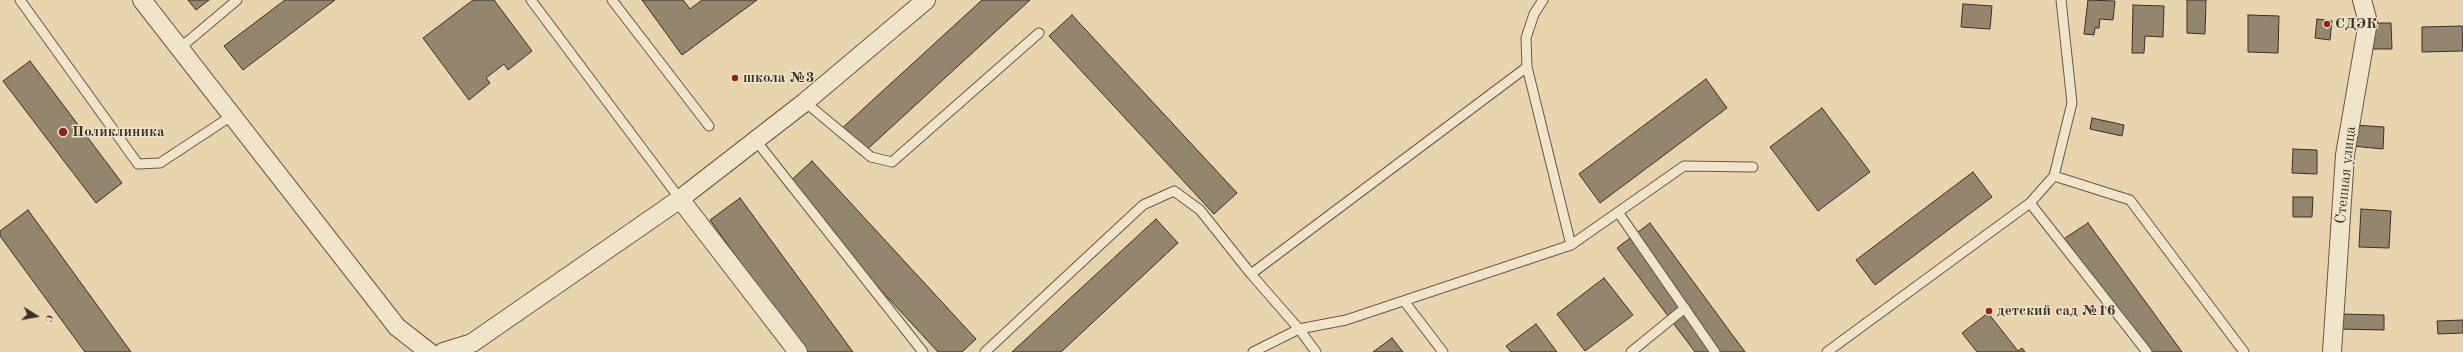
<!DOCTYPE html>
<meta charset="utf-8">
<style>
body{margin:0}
#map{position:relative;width:2463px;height:352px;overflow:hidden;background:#e8d5ae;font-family:"Old Standard TT",serif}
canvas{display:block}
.north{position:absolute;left:16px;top:296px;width:40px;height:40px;-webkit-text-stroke:3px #f0e4ca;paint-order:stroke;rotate:101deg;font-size:11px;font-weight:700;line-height:16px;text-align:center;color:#3a3028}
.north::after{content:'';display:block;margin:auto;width:14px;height:18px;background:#3a3028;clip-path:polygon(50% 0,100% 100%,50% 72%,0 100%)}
</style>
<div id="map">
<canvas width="2463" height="352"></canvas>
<div class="north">С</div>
</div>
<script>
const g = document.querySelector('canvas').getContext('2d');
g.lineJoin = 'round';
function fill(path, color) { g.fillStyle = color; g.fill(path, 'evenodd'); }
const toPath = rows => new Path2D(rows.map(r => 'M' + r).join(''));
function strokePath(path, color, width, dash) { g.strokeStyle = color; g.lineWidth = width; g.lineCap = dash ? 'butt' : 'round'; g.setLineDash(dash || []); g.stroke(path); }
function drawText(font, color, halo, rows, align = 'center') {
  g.font = font + ' "Old Standard TT",serif'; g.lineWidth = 3; g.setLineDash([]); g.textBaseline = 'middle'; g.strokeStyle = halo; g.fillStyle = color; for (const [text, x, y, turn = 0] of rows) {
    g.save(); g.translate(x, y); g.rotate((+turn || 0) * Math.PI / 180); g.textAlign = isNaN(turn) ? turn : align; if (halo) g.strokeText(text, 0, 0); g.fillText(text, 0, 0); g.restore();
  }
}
const building = toPath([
 [188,0,209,0,196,10,188,0],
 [285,0,335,0,243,70,224,46,285,0],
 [473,0,494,0,532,51,508,70,504,64,486,78,490,83,469,100,423,38,473,0],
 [642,0,683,0,690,9,702,0,757,0,682,55,642,0],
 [982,0,1030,0,861,155,839,131,982,0],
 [2088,0,2115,1,2113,20,2100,19,2099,28,2095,28,2094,35,2084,34,2088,0],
 [2187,0,2206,0,2205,34,2187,33,2187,0],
 [1963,4,1992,6,1990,29,1961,27,1963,4],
 [2133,5,2164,6,2163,37,2145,36,2144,53,2132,53,2133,5],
 [1072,15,1237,193,1214,214,1049,36,1072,15],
 [2248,15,2279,16,2278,53,2248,52,2248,15],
 [2317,19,2332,21,2330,40,2315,38,2317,19],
 [2368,23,2391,23,2392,49,2368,49,2368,23],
 [2462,26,2463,51,2422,52,2422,27,2462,26],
 [30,61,122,183,96,203,3,81,30,61],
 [1706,79,1727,108,1600,203,1579,174,1706,79],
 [1822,108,1870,172,1818,211,1770,147,1822,108],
 [2092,118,2124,125,2122,136,2090,129,2092,118],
 [2354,125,2384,127,2383,149,2352,146,2354,125],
 [2293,149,2317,150,2317,174,2292,173,2293,149],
 [812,161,976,339,962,352,938,352,785,186,812,161],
 [1973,172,1992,197,1875,285,1856,260,1973,172],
 [2293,197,2313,197,2312,217,2293,217,2293,197],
 [740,198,853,352,805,352,710,220,740,198],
 [2361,209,2391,211,2389,248,2359,247,2361,209],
 [28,210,131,352,85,352,0,236,0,231,28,210],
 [1156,219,1178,243,1061,352,1012,352,1156,219],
 [1650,223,1745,352,1695,352,1617,248,1650,223],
 [2088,223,2182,352,2145,352,2062,240,2088,223],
 [1604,278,1633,315,1585,351,1557,314,1604,278],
 [1988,313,2018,351,2022,348,2025,352,1977,352,1962,333,1988,313],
 [2339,314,2384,315,2384,330,2339,329,2339,314],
 [2463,320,2463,333,2438,334,2437,321,2463,320],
 [1536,324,1557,352,1511,352,1506,346,1536,324],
 [1392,338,1403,352,1373,352,1392,338]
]);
fill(building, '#94866e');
strokePath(building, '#3a3028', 1);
const service = toPath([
 [20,0,138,164,160,163,233,115],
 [531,0,680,199],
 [612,0,709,126],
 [180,48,237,0],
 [805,102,871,157,892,162,1039,33],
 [757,142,923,352],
 [2054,176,2130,200,2244,352],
 [2030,203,2147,352],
 [1618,212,1715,352],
 [1571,245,1684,166,1753,167],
 [1404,301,1443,352],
 [985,352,1143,205,1174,191,1200,210,1251,274],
 [1253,352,1299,329,1346,320,1571,245,1527,67,1526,38,1534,14,1543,0],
 [1316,352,1299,329,1251,274,1527,67],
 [1631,352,1685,308],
 [1827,352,2030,203,2054,176,2072,103,2061,0]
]);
const minor = toPath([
 [142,0,397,327,429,352],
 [680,199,798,352],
 [443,352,472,343,680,199,805,102,926,0],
 [2332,352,2345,155,2368,22,2362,0]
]);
strokePath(service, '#66594a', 11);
strokePath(minor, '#66594a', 20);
strokePath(service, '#f0e4ca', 9);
strokePath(minor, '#f0e4ca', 18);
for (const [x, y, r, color] of [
 [2327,24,4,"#8f2418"],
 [735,78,4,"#8f2418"],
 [63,132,5,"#8f2418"],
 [1989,311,4,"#8f2418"]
]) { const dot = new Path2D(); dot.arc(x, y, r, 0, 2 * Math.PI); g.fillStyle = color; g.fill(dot); strokePath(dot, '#f0e4ca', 1.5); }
drawText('bold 15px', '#3a3028', '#f0e4ca', [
 ["СДЭК",2335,24],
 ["школа №3",743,78],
 ["Поликлиника",72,132],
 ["детский сад №16",1997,311]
], 'left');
drawText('15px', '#3a3028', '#f0e4ca', [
 ["Степная улица",2346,175,-84]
]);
</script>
